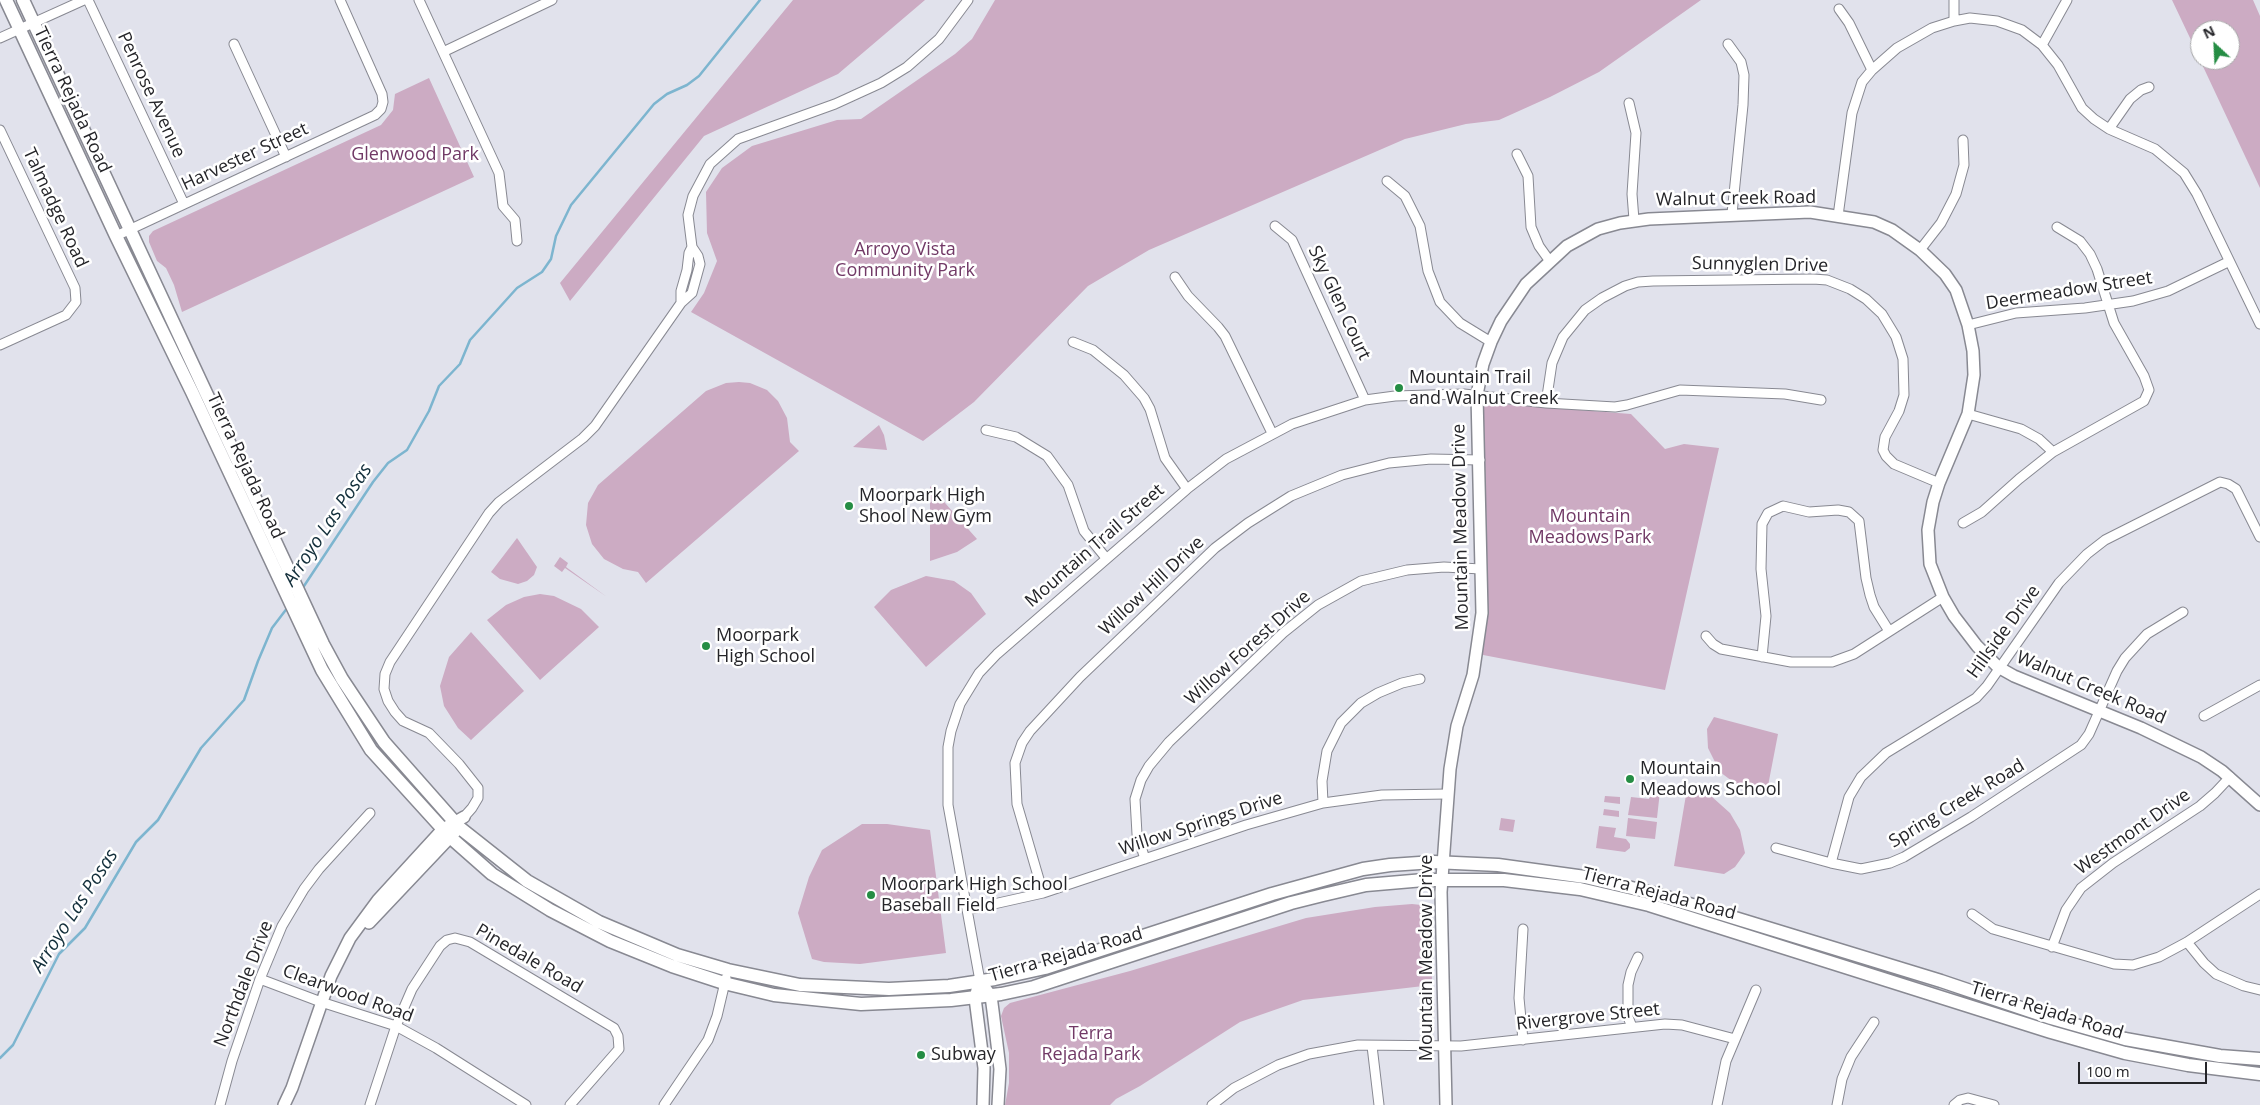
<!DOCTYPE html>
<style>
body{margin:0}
#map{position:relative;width:2260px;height:1105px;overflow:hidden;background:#e1e2ec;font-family:"Open Sans",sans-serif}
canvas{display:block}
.north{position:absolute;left:2190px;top:20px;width:50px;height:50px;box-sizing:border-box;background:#fff;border:1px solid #a8a8a9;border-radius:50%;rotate:335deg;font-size:14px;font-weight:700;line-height:20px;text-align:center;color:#252529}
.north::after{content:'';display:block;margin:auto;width:18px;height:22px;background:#258d44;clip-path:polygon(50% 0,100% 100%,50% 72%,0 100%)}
.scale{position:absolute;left:2078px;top:1062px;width:129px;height:22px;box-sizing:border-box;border:2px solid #252529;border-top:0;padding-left:6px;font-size:15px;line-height:18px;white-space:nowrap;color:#252529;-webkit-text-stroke:4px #fff;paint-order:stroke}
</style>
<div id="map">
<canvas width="2260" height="1105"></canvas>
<div class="north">N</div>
<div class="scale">100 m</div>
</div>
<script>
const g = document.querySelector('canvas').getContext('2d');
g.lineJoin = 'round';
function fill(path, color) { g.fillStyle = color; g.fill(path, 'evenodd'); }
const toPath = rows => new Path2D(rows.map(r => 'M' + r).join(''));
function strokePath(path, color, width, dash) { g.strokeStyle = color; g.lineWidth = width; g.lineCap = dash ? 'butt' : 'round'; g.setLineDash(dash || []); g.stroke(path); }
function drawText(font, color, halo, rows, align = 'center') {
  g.font = font + ' "Open Sans",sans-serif'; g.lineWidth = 5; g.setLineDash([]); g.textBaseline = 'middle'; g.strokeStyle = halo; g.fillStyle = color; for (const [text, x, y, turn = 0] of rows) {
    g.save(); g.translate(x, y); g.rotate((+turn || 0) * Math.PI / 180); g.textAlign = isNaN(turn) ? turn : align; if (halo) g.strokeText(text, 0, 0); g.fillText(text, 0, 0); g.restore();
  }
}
fill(toPath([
 [793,0,925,0,838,74,704,136,570,301,560,283],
 [995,0,1701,0,1599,72,1550,97,1499,120,1466,124,1405,139,1149,250,1088,286,974,402,923,441,691,312,704,293,717,261,707,233,706,192,722,168,752,146,837,120,861,119,955,54,972,39],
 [2172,0,2253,0,2260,16,2260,188,2200,60,2230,60,2230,30,2200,30,2200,59],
 [429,78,474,177,182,312,174,285,166,268,157,261,149,242,149,236,153,231,381,125,393,110,395,94],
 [739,382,750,383,767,390,778,401,787,418,790,442,799,451,646,583,638,572,623,569,604,559,592,544,586,525,588,503,598,485,706,391,726,383],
 [1477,402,1631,414,1665,449,1684,444,1719,448,1665,690,1478,654],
 [879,425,884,435,887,450,853,447],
 [930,486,977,539,957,552,930,561],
 [517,538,537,567,534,575,527,581,518,584,500,579,491,572],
 [560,557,568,563,566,567,607,597,565,568,562,572,554,566],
 [926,576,954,581,971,593,986,614,926,667,874,607,891,590],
 [540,594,554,596,581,609,599,627,540,680,487,620,506,605,524,597],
 [471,632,524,691,471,740,458,728,444,706,440,686,449,657],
 [1714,717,1778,734,1767,791,1753,790,1736,784,1720,772,1708,748,1707,729],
 [1687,789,1711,796,1730,813,1740,830,1745,853,1735,867,1724,874,1674,866],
 [1651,790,1660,791,1657,818,1628,815,1631,797,1649,799],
 [1605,796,1620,797,1620,804,1604,802],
 [1604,809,1619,811,1619,817,1603,815],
 [1501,818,1515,820,1513,832,1499,830],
 [1628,818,1657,822,1655,839,1626,836],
 [862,824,887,824,930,830,946,953,860,964,824,962,812,959,798,913,809,877,822,850],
 [1599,826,1616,828,1614,837,1626,839,1630,844,1630,848,1625,852,1596,848],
 [1412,904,1431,906,1432,985,1303,1000,1240,1022,1140,1086,1116,1099,1110,1105,1005,1105,1009,1083,1009,1053,1001,1016,1004,1008,1010,1003,1130,971,1306,918,1375,907]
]), '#ccabc3');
strokePath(toPath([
 [302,589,373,482,388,463,407,450,429,411,439,386,460,364,470,340,517,288,542,272,551,259,556,236,571,205,654,104,667,94,687,85,699,76,760,0],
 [0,1058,13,1045,59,954,85,928,136,842,158,820,201,748,244,700,258,661,272,628,288,607]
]), '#7db5cf', 2.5);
const minor = toPath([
 [88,0,184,204],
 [419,0,499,173,503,206,515,220,517,241],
 [1954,0,1954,21],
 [1839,9,1849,23,1872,70],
 [0,38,84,0],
 [234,44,286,157],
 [1728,44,1741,62,1744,75,1743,105,1732,214],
 [2042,45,2067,0],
 [443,52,552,0],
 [1629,103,1636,133,1632,194,1634,220],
 [2109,129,2130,99,2141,90,2149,87],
 [0,130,75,288,76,302,66,315,0,345],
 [1517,154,1528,176,1531,227,1539,246,1549,260],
 [1387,181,1405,196,1420,226,1428,271,1440,302,1460,323,1491,342],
 [1838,216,1852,113,1862,82,1872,70,1897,48,1932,28,1954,21,1970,18,1997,21,2022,30,2042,45,2058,65,2082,108,2094,119,2109,129,2155,149,2184,173,2197,194,2260,324],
 [1275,226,1292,240,1365,400],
 [116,236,375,115,381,109,383,102,382,94,340,0],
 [1920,250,1941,223,1956,194,1964,165,1963,140],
 [1175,277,1188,296,1218,327,1225,336,1272,433],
 [681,303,681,291,687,270,689,253,692,247],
 [1968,325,2016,313,2085,308,2133,301,2168,291,2228,262],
 [1073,342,1093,350,1124,375,1144,398,1150,409,1165,458,1187,489],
 [1546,403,1552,363,1563,337,1585,310,1602,298,1625,286,1638,282,1653,281,1813,279,1827,280,1850,289,1866,299,1882,314,1896,337,1903,359,1904,395,1899,411,1885,437,1883,450,1886,456,1894,464,1939,483],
 [1968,414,2021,429,2039,439,2053,452],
 [986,430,1016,437,1047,456,1068,485,1084,531,1106,558],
 [1963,523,1982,512,2019,479,2053,452,2144,401,2149,390,2144,376,2114,323,2097,269,2090,254,2080,241,2057,227],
 [1706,636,1713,644,1721,649,1791,662,1832,662,1854,654,1943,597],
 [1762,657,1766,616,1761,569,1762,524,1768,513,1783,506,1809,512,1838,510,1849,512,1859,521,1866,578,1870,595,1874,607,1889,631],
 [2204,716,2260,685],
 [1323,803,1322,781,1327,751,1341,723,1361,703,1378,693,1402,683,1420,679],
 [464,817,472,808,478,798,478,788,459,764,429,733,403,721,395,712,388,701,384,689,385,674,390,662,489,513,499,502,583,438,595,426,681,303,692,293,700,264,698,256,692,247,688,215,693,196,710,164,738,139,835,104,881,83,907,67,939,39,968,0],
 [1776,848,1831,863,1861,869,1890,863,1904,857,1971,817,2081,745,2089,734,2117,671,2125,658,2147,634,2183,612],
 [1145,859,1137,834,1135,799,1141,780,1149,766,1169,742,1283,633,1318,605,1361,581,1407,570,1444,567,1481,569],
 [1831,863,1849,797,1861,777,1886,753,1976,698,1987,686,2059,583,2087,554,2105,540,2220,482,2228,484,2236,489,2260,537],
 [1043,893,1017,804,1015,763,1022,743,1030,731,1080,677,1215,548,1248,523,1291,496,1342,475,1389,463,1431,459,1480,460],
 [967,910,1043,893,1246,825,1323,803,1382,795,1448,794],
 [1972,914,1993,929,2114,964,2133,965,2159,957,2187,942,2260,894],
 [2187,942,2204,963,2216,974,2244,986,2260,990],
 [2052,947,2066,910,2081,888,2113,863,2200,806,2215,793,2230,777],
 [260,979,321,1002,396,1026,436,1048,526,1105],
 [980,981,948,805,948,747,951,731,960,704,979,673,997,654,1187,489,1226,459,1292,424,1365,400,1395,396,1464,394,1546,403,1615,407,1627,405,1680,390,1785,394,1821,400],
 [1632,1027,1628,1017,1628,985,1631,972,1638,957],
 [1523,1040,1519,998,1523,929],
 [1372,1046,1379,1105],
 [220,1105,232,1061,260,979,282,926,304,889,319,869,370,813],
 [370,1105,396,1026,412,989,440,946,447,940,455,938,470,942,614,1028,618,1036,619,1049,570,1105],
 [664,1105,708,1040,717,1016,726,978],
 [1212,1105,1234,1088,1278,1065,1309,1054,1358,1045,1461,1046,1665,1024,1682,1025,1735,1039],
 [1717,1105,1726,1061,1756,990],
 [1837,1105,1842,1079,1851,1057,1874,1022],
 [1954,1105,1960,1100,1968,1098,1994,1105]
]);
const tertiary = toPath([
 [369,923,456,831],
 [980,981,991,996,993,1011,1000,1069,998,1105],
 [977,990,975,998,984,1068,983,1105],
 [284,1105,292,1088,331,976,350,938,378,900,443,829,464,817],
 [1446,1105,1441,892,1450,769,1457,726,1473,675,1482,613,1477,395,1483,364,1491,342,1501,321,1526,284,1567,246,1598,229,1620,223,1649,219,1810,212,1874,222,1892,230,1920,250,1945,274,1956,290,1968,325,1973,351,1974,375,1968,414,1939,483,1933,502,1928,530,1930,564,1943,597,1954,616,1977,646,1998,667,2014,676,2141,728,2201,757,2222,771,2260,805]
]);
const secondary = toPath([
 [6,0,116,236,192,392,322,670,371,750,450,837,492,874,550,910,610,941,672,966,724,983,774,995,861,1004,951,1000,1001,994,1034,987,1291,903,1323,895,1366,885,1424,880,1504,880,1580,889,1649,905,2051,1032,2125,1053,2188,1065,2260,1074],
 [23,0,323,644,342,679,384,742,460,828,527,881,599,922,677,955,728,970,800,985,889,989,949,986,995,979,1045,968,1272,894,1363,869,1390,865,1434,862,1498,865,1585,877,1653,893,1941,981,2051,1018,2125,1039,2220,1056,2260,1059]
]);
strokePath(minor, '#888992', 11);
strokePath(tertiary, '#888992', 14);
strokePath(secondary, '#888992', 15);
strokePath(minor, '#fff', 9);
strokePath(tertiary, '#fff', 11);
strokePath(secondary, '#fff', 12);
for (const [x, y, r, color] of [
 [1399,388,5,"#258d44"],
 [849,506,5,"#258d44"],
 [706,646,5,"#258d44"],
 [1630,779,5,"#258d44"],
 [871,895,5,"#258d44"],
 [921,1055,5,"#258d44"]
]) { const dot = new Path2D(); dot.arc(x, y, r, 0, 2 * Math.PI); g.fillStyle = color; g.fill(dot); strokePath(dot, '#fff', 2); }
drawText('18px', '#252529', '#fff', [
 ["Penrose Avenue",151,95,65],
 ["Tierra Rejada Road",72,100,65],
 ["Harvester Street",245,157,-25],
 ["Walnut Creek Road",1736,199,-1],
 ["Talmadge Road",55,208,65],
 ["Sunnyglen Drive",1760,265,1],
 ["Deermeadow Street",2069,291,-9],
 ["Sky Glen Court",1339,303,65],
 ["Tierra Rejada Road",245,466,65],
 ["Mountain Meadow Drive",1461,527,-91],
 ["Mountain Trail Street",1095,546,-41],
 ["Willow Hill Drive",1152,586,-43],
 ["Hillside Drive",2004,632,-54],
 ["Willow Forest Drive",1248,648,-42],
 ["Walnut Creek Road",2091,688,23],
 ["Spring Creek Road",1957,804,-31],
 ["Willow Springs Drive",1201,824,-18],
 ["Westmont Drive",2133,832,-35],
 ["Tierra Rejada Road",1659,894,15],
 ["Tierra Rejada Road",1066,955,-16],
 ["Mountain Meadow Drive",1427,958,-90],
 ["Pinedale Road",529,959,30],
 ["Northdale Drive",244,984,-69],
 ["Clearwood Road",348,994,20],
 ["Tierra Rejada Road",2047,1011,17],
 ["Rivergrove Street",1588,1017,-6]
]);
drawText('18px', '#713966', '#fff', [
 ["Glenwood Park",415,155],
 ["Arroyo Vista",905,250],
 ["Community Park",905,271],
 ["Mountain",1590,517],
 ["Meadows Park",1590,538],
 ["Terra",1091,1034],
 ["Rejada Park",1091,1055]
]);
drawText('18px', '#252529', '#fff', [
 ["Mountain Trail",1409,378],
 ["and Walnut Creek",1409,399],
 ["Moorpark High",859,496],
 ["Shool New Gym",859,517],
 ["Moorpark",716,636],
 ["High School",716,657],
 ["Mountain",1640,769],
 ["Meadows School",1640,790],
 ["Moorpark High School",881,885],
 ["Baseball Field",881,906],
 ["Subway",931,1055]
], 'left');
drawText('italic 19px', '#122e3a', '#fff', [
 ["Arroyo Las Posas",328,525,-56],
 ["Arroyo Las Posas",75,911,-57]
]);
</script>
